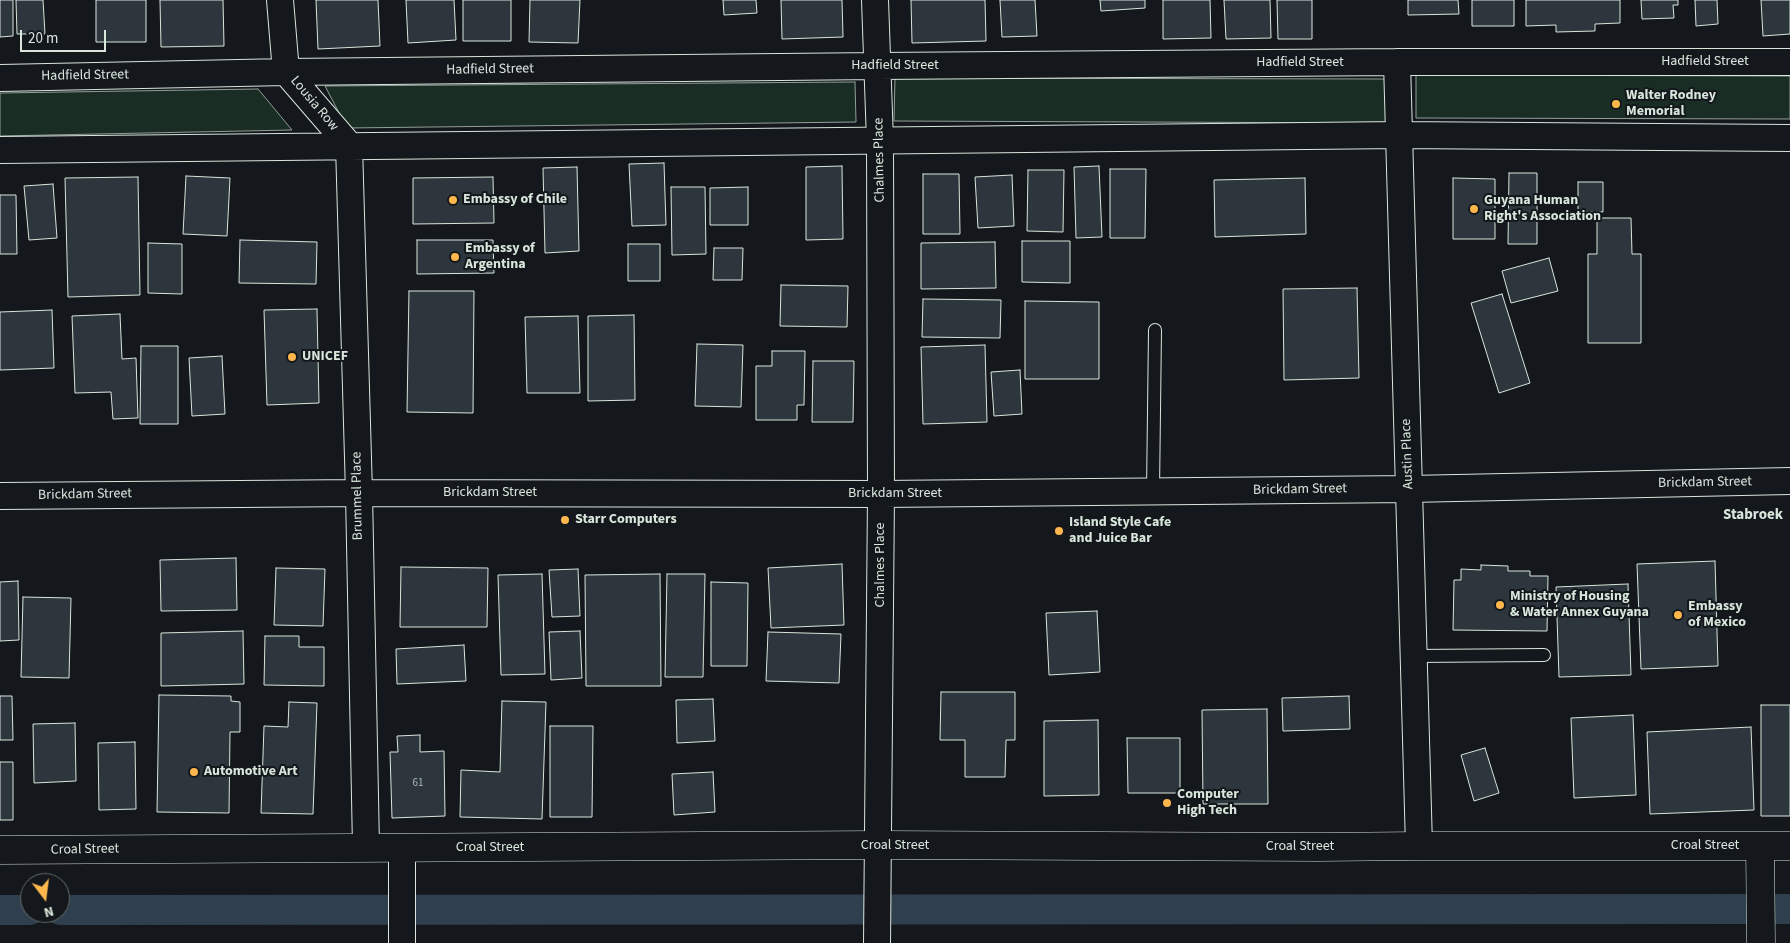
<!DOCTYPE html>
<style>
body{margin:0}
#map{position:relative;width:1790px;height:943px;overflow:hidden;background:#14181c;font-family:"Source Sans 3",sans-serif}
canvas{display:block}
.north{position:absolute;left:20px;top:873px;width:50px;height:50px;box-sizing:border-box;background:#14181c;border:1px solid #626a69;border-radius:50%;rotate:165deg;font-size:14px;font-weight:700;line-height:20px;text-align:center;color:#d8e6dc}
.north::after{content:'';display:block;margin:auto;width:18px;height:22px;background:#ffb74d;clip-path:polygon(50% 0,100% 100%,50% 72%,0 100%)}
.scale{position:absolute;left:20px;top:30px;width:86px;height:22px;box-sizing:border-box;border:2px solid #d8e6dc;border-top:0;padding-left:6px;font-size:15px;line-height:18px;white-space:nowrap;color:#d8e6dc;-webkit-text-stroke:4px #14181c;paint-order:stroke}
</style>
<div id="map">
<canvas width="1790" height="943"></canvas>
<div class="north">N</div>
<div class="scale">20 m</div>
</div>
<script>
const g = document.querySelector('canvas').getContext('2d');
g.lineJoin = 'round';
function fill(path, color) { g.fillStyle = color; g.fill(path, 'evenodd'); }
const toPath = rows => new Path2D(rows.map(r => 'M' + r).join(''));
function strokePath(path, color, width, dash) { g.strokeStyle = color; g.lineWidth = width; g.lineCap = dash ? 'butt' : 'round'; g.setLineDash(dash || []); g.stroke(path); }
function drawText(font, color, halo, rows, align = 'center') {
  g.font = font + ' "Source Sans 3",sans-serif'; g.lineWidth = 4; g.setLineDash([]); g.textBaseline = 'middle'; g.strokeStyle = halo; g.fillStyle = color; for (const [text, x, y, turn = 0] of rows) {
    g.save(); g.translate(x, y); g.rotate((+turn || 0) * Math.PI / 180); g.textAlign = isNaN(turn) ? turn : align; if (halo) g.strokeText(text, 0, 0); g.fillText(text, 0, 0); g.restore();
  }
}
const green = toPath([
 [1416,75,1790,76,1790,119,1416,118,1416,75],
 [895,78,1386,79,1386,123,894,121,895,78],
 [855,82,856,122,347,128,325,86,855,82],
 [258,89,292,130,0,136,0,93,258,89]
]);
fill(green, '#1a2d24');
strokePath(green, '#939e99', 1);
strokePath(toPath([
 [0,910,30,910],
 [60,910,1790,909]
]), '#2f3f4d', 30);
const building = toPath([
 [0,0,13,0,13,36,0,37,0,0],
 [16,0,43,0,45,34,17,34,16,0],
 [96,0,146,0,146,42,96,42,96,0],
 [160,0,223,0,224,46,161,47,160,0],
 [316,0,378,0,380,46,318,49,316,0],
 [406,0,454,0,456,40,408,43,406,0],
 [463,0,511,0,511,41,463,41,463,0],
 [530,0,580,0,578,43,529,42,530,0],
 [723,0,756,0,757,13,724,15,723,0],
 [781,0,842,0,843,37,782,39,781,0],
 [911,0,985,0,986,41,912,43,911,0],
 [1000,0,1035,0,1037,36,1002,37,1000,0],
 [1100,0,1145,0,1145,8,1101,11,1100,0],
 [1163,0,1210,0,1211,38,1163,39,1163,0],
 [1224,0,1270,0,1271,38,1226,39,1224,0],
 [1277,0,1312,0,1312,39,1278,39,1277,0],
 [1408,0,1458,0,1459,14,1408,15,1408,0],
 [1472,0,1514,0,1514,26,1472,26,1472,0],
 [1526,0,1620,0,1620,23,1595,24,1595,31,1556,32,1556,25,1526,26,1526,0],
 [1641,0,1678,0,1678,5,1673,5,1674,18,1642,19,1641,0],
 [1695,0,1717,0,1718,24,1696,26,1695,0],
 [1761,0,1790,0,1790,34,1763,36,1761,0],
 [664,163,666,225,632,226,629,164,664,163],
 [842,166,843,239,806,240,806,167,842,166],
 [1099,166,1102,237,1076,238,1074,167,1099,166],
 [577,167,579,251,545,253,543,168,577,167],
 [1110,169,1146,169,1145,238,1110,238,1110,169],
 [1028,170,1064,170,1063,232,1027,231,1028,170],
 [1509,173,1537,173,1537,244,1508,244,1509,173],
 [923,174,959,174,960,234,923,234,923,174],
 [1012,175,1014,226,978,228,975,177,1012,175],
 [186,176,230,178,227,236,183,234,186,176],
 [138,177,140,295,68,297,65,178,138,177],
 [493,177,494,223,413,224,413,178,493,177],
 [1305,178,1306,234,1215,237,1214,180,1305,178],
 [1453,178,1495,179,1495,239,1453,239,1453,178],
 [1578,182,1603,182,1603,212,1578,212,1578,182],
 [53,184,57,238,29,240,24,186,53,184],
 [671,187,705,187,706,254,672,255,671,187],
 [748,187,748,225,710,225,710,188,748,187],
 [0,195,16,195,17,254,0,254,0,195],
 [1597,218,1631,218,1632,254,1641,254,1641,343,1588,343,1588,254,1597,254,1597,218],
 [240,240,317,242,316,284,239,283,240,240],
 [417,240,493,240,494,273,417,274,417,240],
 [1022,241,1070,241,1070,283,1022,282,1022,241],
 [995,242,996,288,921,289,921,243,995,242],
 [148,243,182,244,182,294,148,293,148,243],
 [628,244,660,244,660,281,628,281,628,244],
 [714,248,743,248,742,280,713,280,714,248],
 [1549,258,1558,291,1511,303,1502,271,1549,258],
 [781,285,848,286,847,327,780,326,781,285],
 [1357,288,1359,378,1284,380,1283,289,1357,288],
 [409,291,474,291,473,413,407,412,409,291],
 [1502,294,1530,383,1499,393,1471,303,1502,294],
 [923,299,1001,300,1000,338,922,337,923,299],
 [1025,301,1099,302,1099,379,1025,379,1025,301],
 [317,309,319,403,267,405,264,310,317,309],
 [52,310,54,368,0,370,0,312,52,310],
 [120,314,122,359,136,358,138,418,113,419,111,392,75,393,72,316,120,314],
 [634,315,635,400,588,401,588,316,634,315],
 [578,316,580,393,527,393,525,317,578,316],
 [697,344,743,345,741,407,695,406,697,344],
 [985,345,987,422,923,424,921,347,985,345],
 [141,346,178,346,178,424,140,424,141,346],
 [772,351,805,351,804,405,797,405,797,420,756,420,756,366,772,366,772,351],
 [222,356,225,414,192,416,189,358,222,356],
 [813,361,854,361,853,422,812,422,813,361],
 [1020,370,1022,414,994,416,991,372,1020,370],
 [236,558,237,610,161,611,160,560,236,558],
 [1715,561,1718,666,1641,669,1637,564,1715,561],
 [842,564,844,625,771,628,768,568,842,564],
 [1481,565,1508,566,1508,571,1530,571,1530,576,1548,576,1547,631,1453,630,1454,580,1461,580,1461,569,1481,570,1481,565],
 [401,567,488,568,487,627,400,627,401,567],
 [276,568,325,569,323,626,274,625,276,568],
 [578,569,580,616,552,617,549,570,578,569],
 [542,574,545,674,501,675,498,575,542,574],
 [660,574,661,686,586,686,585,575,660,574],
 [667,574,705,574,703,677,665,677,667,574],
 [18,581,19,640,0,641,0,582,18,581],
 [711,582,748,583,747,666,711,666,711,582],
 [1628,584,1631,675,1559,677,1556,587,1628,584],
 [23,597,71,598,69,678,21,677,23,597],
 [1097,611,1100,672,1049,675,1046,613,1097,611],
 [243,631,244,684,161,686,161,633,243,631],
 [580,631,582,678,551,680,549,632,580,631],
 [768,632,841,634,839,683,766,681,768,632],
 [265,636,299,636,299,647,324,647,324,686,264,685,265,636],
 [464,645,466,681,397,684,396,649,464,645],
 [941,692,1015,692,1015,740,1006,740,1005,777,965,777,965,740,940,740,941,692],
 [159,695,231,696,231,701,240,702,240,732,230,732,229,813,157,812,159,695],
 [0,696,12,696,13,740,0,740,0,696],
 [1349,696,1350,729,1283,731,1282,698,1349,696],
 [713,699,715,741,677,743,676,700,713,699],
 [502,701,546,702,542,819,460,817,461,770,500,772,502,701],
 [289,702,317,703,313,814,261,813,264,726,288,727,289,702],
 [1761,705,1790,705,1790,816,1761,816,1761,705],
 [1267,709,1268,804,1203,804,1202,710,1267,709],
 [1633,715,1636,795,1574,798,1571,718,1633,715],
 [1098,720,1099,795,1044,796,1044,721,1098,720],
 [75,723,76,781,34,783,33,724,75,723],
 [550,726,593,726,592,817,550,817,550,726],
 [1751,727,1754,810,1650,814,1647,732,1751,727],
 [420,735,420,752,444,751,445,816,392,818,390,752,398,752,397,736,420,735],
 [1127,738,1180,738,1180,793,1128,793,1127,738],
 [135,742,136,809,99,810,98,743,135,742],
 [1485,748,1499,793,1474,801,1461,755,1485,748],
 [0,762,13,762,13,820,0,820,0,762],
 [713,772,715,812,674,815,672,774,713,772]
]);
fill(building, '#2c363c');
strokePath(building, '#d8e6dc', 1);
const service = toPath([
 [1153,491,1155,330],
 [1414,656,1544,655]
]);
const minor = toPath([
 [280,0,286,72,349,145,359,493,366,847],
 [875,0,880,141,881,494,877,943],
 [1397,62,1419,846],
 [0,78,286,72,878,66,1397,62,1790,62],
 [0,150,1399,135,1790,138],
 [0,496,359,493,881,494,1409,489,1790,481],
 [402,848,402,943]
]);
const tertiary = toPath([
 [1760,846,1761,943],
 [0,850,879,845,1318,847,1419,846,1790,846]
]);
strokePath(service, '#d8e6dc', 14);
strokePath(minor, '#d8e6dc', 28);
strokePath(tertiary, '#d8e6dc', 29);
strokePath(service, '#14181c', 12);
strokePath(minor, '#14181c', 26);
strokePath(tertiary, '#14181c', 28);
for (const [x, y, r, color] of [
 [1616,104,5,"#ffb74d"],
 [453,200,5,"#ffb74d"],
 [1474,209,5,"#ffb74d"],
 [455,257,5,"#ffb74d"],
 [292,357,5,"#ffb74d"],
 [565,520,5,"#ffb74d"],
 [1059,531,5,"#ffb74d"],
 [1500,605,5,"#ffb74d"],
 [1678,615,5,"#ffb74d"],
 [194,772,5,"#ffb74d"],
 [1167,803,5,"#ffb74d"]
]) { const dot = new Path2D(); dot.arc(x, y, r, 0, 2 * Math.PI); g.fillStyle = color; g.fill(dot); strokePath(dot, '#14181c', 2); }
drawText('11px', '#adbab4', null, [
 ["61",418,784]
]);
drawText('14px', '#d8e6dc', '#14181c', [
 ["Hadfield Street",1705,62],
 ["Hadfield Street",1300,63],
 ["Hadfield Street",895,66],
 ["Hadfield Street",490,70,-1],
 ["Hadfield Street",85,76,-1],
 ["Lousia Row",314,104,50],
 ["Chalmes Place",880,160,-91],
 ["Austin Place",1408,454,-92],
 ["Brickdam Street",1705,483,-1],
 ["Brickdam Street",1300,490,-1],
 ["Brickdam Street",490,493],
 ["Brickdam Street",895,494],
 ["Brickdam Street",85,495,-1],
 ["Brummel Place",358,496,-91],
 ["Chalmes Place",881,565,-90],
 ["Croal Street",895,846],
 ["Croal Street",1705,846],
 ["Croal Street",1300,847],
 ["Croal Street",490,848],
 ["Croal Street",85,850,-1]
]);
drawText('bold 14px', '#d8e6dc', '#14181c', [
 ["Walter Rodney",1626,96],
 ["Memorial",1626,112],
 ["Embassy of Chile",463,200],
 ["Guyana Human",1484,201],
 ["Right's Association",1484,217],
 ["Embassy of",465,249],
 ["Argentina",465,265],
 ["UNICEF",302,357],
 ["Starr Computers",575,520],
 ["Island Style Cafe",1069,523],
 ["and Juice Bar",1069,539],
 ["Ministry of Housing",1510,597],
 ["& Water Annex Guyana",1510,613],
 ["Embassy",1688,607],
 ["of Mexico",1688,623],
 ["Automotive Art",204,772],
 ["Computer",1177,795],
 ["High Tech",1177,811]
], 'left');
drawText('bold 15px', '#d8e6dc', '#14181c', [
 ["Stabroek",1753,516]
]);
</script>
